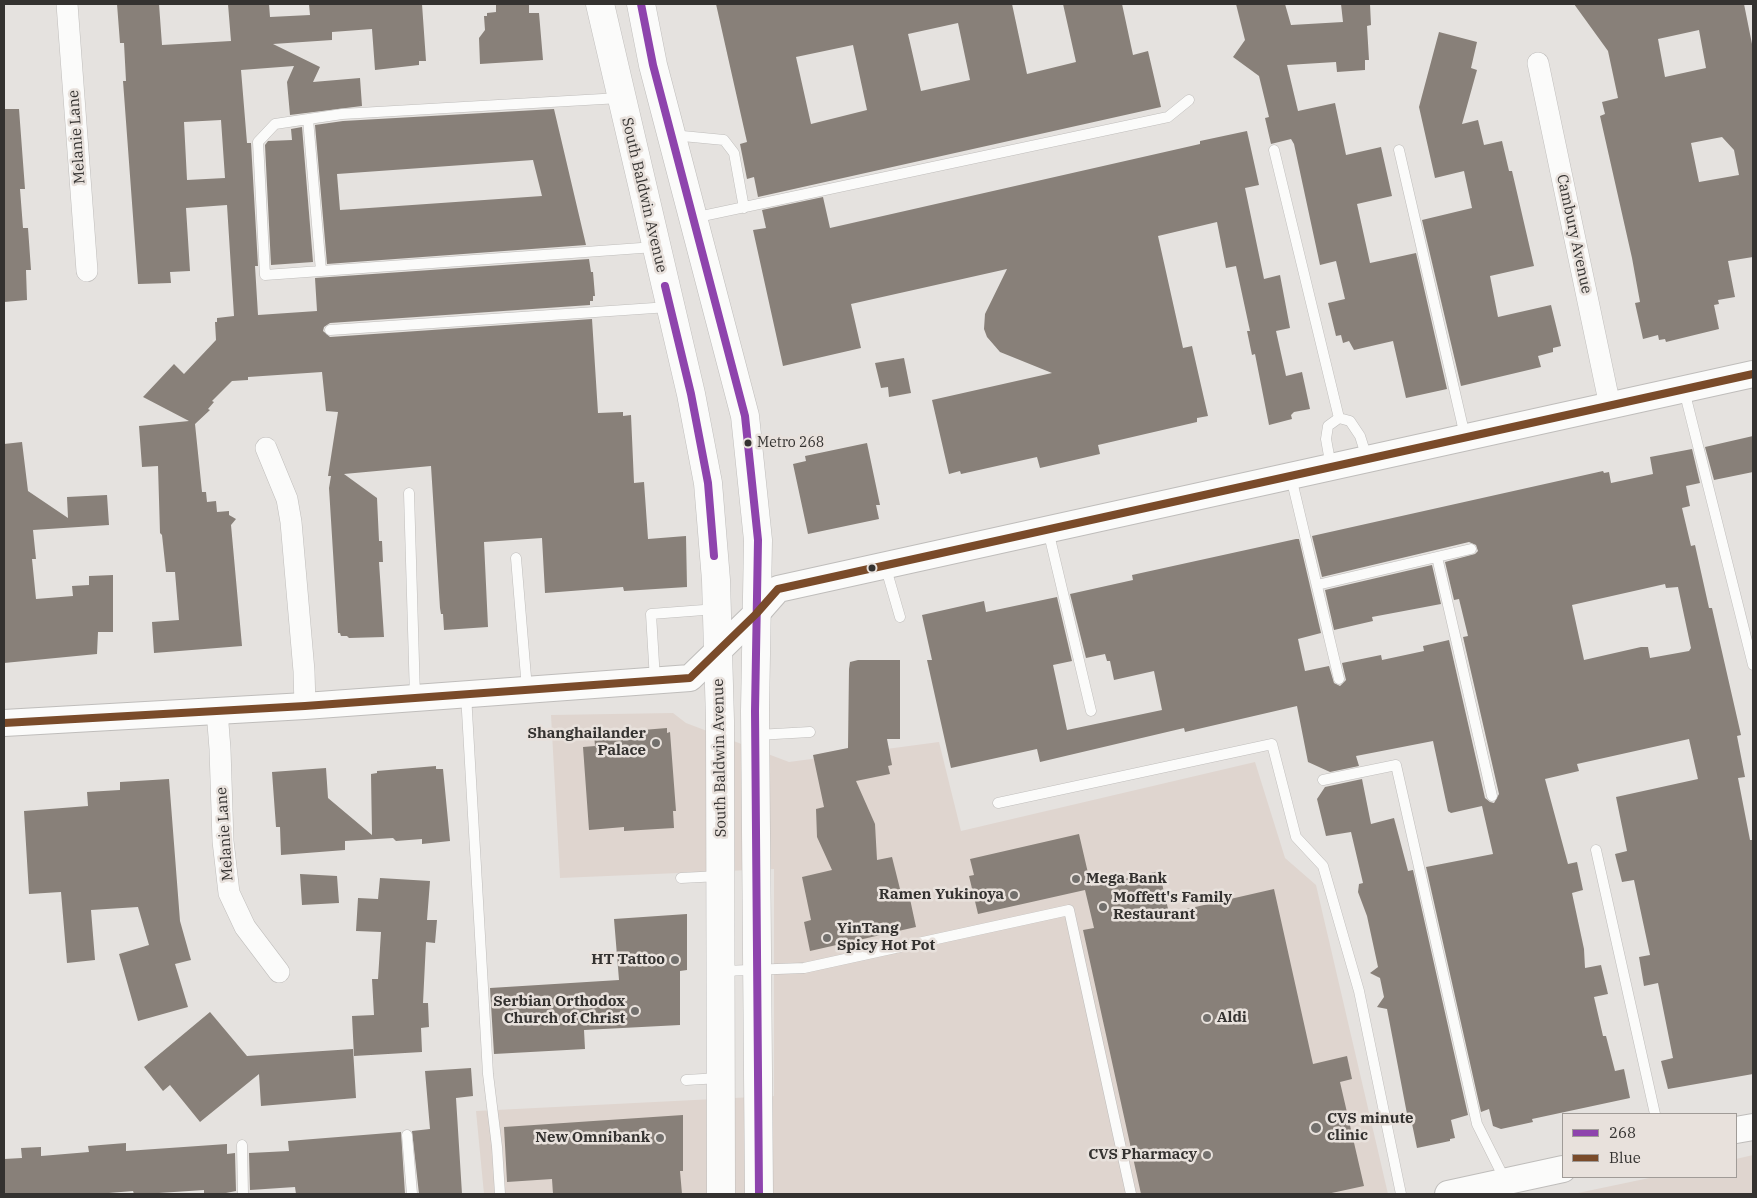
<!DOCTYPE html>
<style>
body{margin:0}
#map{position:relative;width:1757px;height:1198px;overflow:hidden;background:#e5e2df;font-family:"IBM Plex Serif",serif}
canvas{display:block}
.frame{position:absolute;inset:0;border:5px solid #343230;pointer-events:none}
.legend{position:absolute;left:1562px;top:1113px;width:175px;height:65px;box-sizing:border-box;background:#e8e1dc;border:1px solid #a09b97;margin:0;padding:6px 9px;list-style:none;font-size:15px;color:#343230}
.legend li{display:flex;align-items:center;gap:10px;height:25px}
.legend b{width:25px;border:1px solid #a09b97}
</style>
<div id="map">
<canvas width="1757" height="1198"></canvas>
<div class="frame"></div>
<ul class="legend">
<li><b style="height:6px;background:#8e44ad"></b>268</li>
<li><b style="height:6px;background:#7a4b2a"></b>Blue</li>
</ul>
</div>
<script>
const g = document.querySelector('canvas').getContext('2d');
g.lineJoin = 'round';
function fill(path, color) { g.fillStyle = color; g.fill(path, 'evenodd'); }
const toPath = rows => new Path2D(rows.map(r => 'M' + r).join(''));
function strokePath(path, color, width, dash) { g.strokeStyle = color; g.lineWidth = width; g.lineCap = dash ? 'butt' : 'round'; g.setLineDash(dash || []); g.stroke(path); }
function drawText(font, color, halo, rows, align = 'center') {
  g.font = font + ' "IBM Plex Serif",serif'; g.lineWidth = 5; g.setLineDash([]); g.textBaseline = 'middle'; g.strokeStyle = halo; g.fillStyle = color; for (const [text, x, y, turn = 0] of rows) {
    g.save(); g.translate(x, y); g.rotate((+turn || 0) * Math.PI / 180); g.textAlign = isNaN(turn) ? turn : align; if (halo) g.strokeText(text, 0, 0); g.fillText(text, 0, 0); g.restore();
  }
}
fill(toPath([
 [673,713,686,723,789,762,939,742,961,831,1255,762,1285,858,1316,885,1388,1194,484,1194,476,1111,774,1096,774,869,560,878,551,715],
 [1753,1155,1753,1194,1573,1194,1654,1177,1736,1177,1736,1159]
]), '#dfd5cf');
fill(toPath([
 [117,4,159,4,162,45,231,41,228,4,269,4,270,17,310,15,309,4,422,4,426,61,419,61,419,65,375,70,372,29,332,32,332,40,273,44,320,67,313,82,360,78,362,106,290,115,287,82,294,66,241,70,247,143,251,143,258,266,255,266,258,315,317,311,315,278,589,259,591,272,593,272,595,296,593,296,593,301,590,301,590,305,330,323,324,327,323,331,330,337,592,319,598,413,623,412,623,416,631,415,634,483,644,482,648,539,686,536,687,587,624,591,623,587,545,593,542,538,484,542,488,627,444,630,443,614,441,614,440,608,431,466,344,474,377,498,379,541,382,541,383,562,379,562,384,637,349,638,347,636,341,636,340,633,338,633,329,488,331,476,328,476,338,412,326,411,322,372,248,377,248,380,232,381,212,401,214,402,208,409,210,410,195,424,202,492,206,492,207,502,216,501,217,512,229,511,229,515,236,519,231,525,242,646,154,653,152,622,179,620,175,572,166,572,162,535,160,533,158,466,142,467,139,426,189,421,143,397,174,364,184,374,216,340,215,322,217,322,217,318,234,316,227,205,186,208,190,271,170,272,171,283,138,284,123,81,126,81,124,43,120,43],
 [221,120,225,178,187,180,184,122],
 [496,4,529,4,529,13,539,13,543,60,480,64,479,38,485,30,484,16,487,16,487,13,496,12],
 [716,4,1012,4,1027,74,1076,62,1063,4,1122,4,1133,55,1148,51,1161,107,758,197,754,177,747,179,740,144,747,142],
 [958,23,970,80,921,91,908,34],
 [853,45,867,110,811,124,796,57],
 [1236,4,1285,4,1291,25,1343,22,1341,4,1370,4,1371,25,1367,26,1369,60,1365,60,1365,70,1337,72,1336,62,1287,65,1298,111,1335,103,1346,155,1381,147,1392,196,1357,204,1370,263,1416,253,1447,389,1406,398,1393,341,1354,350,1349,341,1343,343,1341,335,1336,336,1328,303,1345,299,1336,261,1320,265,1294,144,1291,139,1271,144,1265,118,1269,117,1259,76,1233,57,1245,40],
 [1574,4,1744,4,1753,49,1753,257,1728,261,1735,297,1718,300,1719,304,1714,305,1719,329,1666,342,1665,339,1659,340,1658,335,1643,339,1635,303,1640,302,1632,258,1600,116,1605,114,1602,102,1618,98,1608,51],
 [1699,30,1706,68,1665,77,1658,39],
 [1722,137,1734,150,1739,175,1699,182,1691,143],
 [1439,32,1477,42,1471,68,1477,70,1462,124,1478,120,1484,145,1502,141,1509,171,1512,171,1534,266,1490,276,1498,317,1551,305,1561,346,1553,348,1553,352,1538,356,1541,367,1461,386,1422,220,1472,208,1464,171,1435,178,1419,107],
 [4,109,19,109,25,189,20,189,23,228,28,228,31,270,26,270,27,300,4,302],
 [554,109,586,245,327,264,315,125,343,121],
 [533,160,542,196,340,210,337,174],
 [302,127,313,262,271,265,265,145,268,141,292,140,291,129],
 [1247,131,1259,185,1245,188,1264,279,1280,275,1290,328,1276,331,1286,376,1302,372,1310,409,1294,412,1291,415,1292,419,1269,425,1255,354,1252,355,1247,331,1250,331,1236,266,1226,268,1217,222,1158,236,1183,348,1192,346,1208,416,1197,418,1197,422,1098,445,1100,454,1040,468,1037,457,961,474,960,471,949,474,932,400,1052,373,1000,352,987,337,984,329,985,314,1007,269,851,304,861,348,783,366,753,230,766,228,762,210,823,197,830,228,1200,144,1200,141],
 [904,358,911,393,889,397,888,387,881,388,875,363],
 [1753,436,1753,472,1714,480,1705,447],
 [22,442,28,491,68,518,67,497,107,495,109,525,33,530,36,559,32,559,36,599,73,596,72,586,89,585,89,576,113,575,113,632,98,632,97,654,4,663,4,444],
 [867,443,880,505,876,505,879,519,808,534,793,464,806,461,805,456],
 [1692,449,1700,483,1686,486,1690,506,1682,508,1691,546,1695,545,1709,608,1712,608,1741,735,1737,736,1745,777,1738,778,1750,840,1753,840,1753,1074,1668,1089,1661,1061,1673,1058,1658,983,1644,986,1639,957,1650,955,1634,880,1622,882,1615,854,1627,851,1616,797,1698,779,1689,739,1577,764,1579,771,1545,779,1568,864,1577,862,1583,890,1572,893,1584,949,1585,968,1601,965,1608,994,1594,997,1603,1036,1606,1036,1615,1071,1624,1069,1630,1098,1532,1119,1533,1122,1501,1129,1493,1126,1489,1109,1481,1112,1426,867,1493,854,1482,806,1451,813,1448,811,1433,741,1356,756,1359,766,1330,772,1308,762,1297,706,1185,732,1184,728,1040,762,1037,749,951,768,927,660,932,660,922,615,984,601,986,612,1057,597,1072,661,1053,665,1067,730,1162,710,1154,671,1114,680,1110,661,1107,661,1105,654,1086,658,1070,594,1133,580,1132,575,1296,539,1299,539,1321,633,1298,639,1305,671,1329,666,1334,683,1340,686,1346,680,1342,663,1381,655,1382,660,1424,651,1423,646,1449,640,1485,798,1490,802,1494,803,1499,794,1463,637,1468,636,1459,599,1454,600,1445,562,1475,554,1478,551,1476,545,1469,542,1322,577,1312,536,1603,471,1604,473,1609,472,1611,483,1653,474,1650,457],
 [1665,584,1666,588,1678,587,1691,648,1689,651,1650,658,1648,647,1641,647,1584,660,1572,605],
 [1432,565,1441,604,1372,617,1373,621,1334,630,1325,590],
 [858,660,900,660,900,739,887,739,892,765,888,766,890,774,856,781,875,824,877,860,892,857,903,901,910,899,916,927,810,951,804,922,811,920,802,877,832,870,817,837,816,809,824,807,813,755,848,748,849,669,850,662],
 [667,728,667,733,670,732,676,811,673,811,674,828,624,831,624,827,589,830,583,747,595,746,594,734],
 [436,766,436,769,443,769,450,841,422,844,422,839,396,841,393,838,345,841,345,850,281,855,280,827,276,827,272,772,326,768,328,798,372,835,371,774,377,773,377,771],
 [169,779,180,921,191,960,175,964,188,1007,138,1021,119,954,149,945,138,907,91,910,95,960,67,963,61,892,29,894,24,811,88,806,87,792,120,790,120,782],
 [1362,779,1371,824,1394,818,1408,871,1413,870,1468,1115,1451,1120,1455,1138,1450,1139,1450,1141,1417,1148,1410,1114,1407,1114,1387,1009,1377,1007,1384,997,1380,978,1370,973,1378,967,1367,916,1358,892,1359,884,1363,883,1351,832,1326,836,1317,799,1325,787],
 [1079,834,1091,886,1159,871,1169,913,1274,889,1313,1064,1347,1056,1352,1079,1340,1082,1364,1186,1327,1194,1141,1194,1083,930,1094,928,1085,890,978,914,969,876,974,875,970,859],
 [300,874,337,876,339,903,302,905],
 [380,878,430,881,427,920,437,920,435,943,426,942,423,1003,428,1003,429,1027,421,1028,422,1052,354,1056,352,1016,374,1015,372,979,378,979,381,932,356,931,358,898,378,899],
 [687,914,687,970,680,971,680,1025,584,1030,585,1049,494,1054,490,988,619,980,614,919],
 [210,1012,247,1056,353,1049,356,1098,261,1106,259,1074,200,1122,170,1085,163,1091,144,1067],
 [471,1068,473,1096,456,1098,462,1194,419,1194,412,1131,430,1129,425,1071],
 [683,1115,683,1171,680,1171,682,1194,553,1194,552,1179,507,1182,504,1127],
 [401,1132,405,1194,296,1194,295,1187,250,1190,249,1153,289,1151,288,1141],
 [126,1143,126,1151,227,1144,227,1154,235,1153,236,1191,221,1194,204,1194,204,1190,144,1194,134,1194,133,1191,97,1194,4,1194,4,1159,22,1158,21,1148,41,1147,41,1156,89,1152,88,1146]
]), '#888079');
const service = toPath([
 [620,98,342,114,275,124,258,142,265,275,655,247],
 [308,119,321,271],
 [672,135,724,140,734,153,744,208],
 [1274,150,1339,418],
 [1399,150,1465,436],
 [693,218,1168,117,1189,100],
 [330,330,669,307],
 [1684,390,1753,665],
 [1331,467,1326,439,1328,426,1339,418,1350,421,1360,436,1367,458],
 [1291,477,1339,679],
 [409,493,415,697],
 [1048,530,1091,711],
 [1437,557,1492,796],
 [516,558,527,689],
 [885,565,900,617],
 [1317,585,1471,549],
 [655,680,651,614,717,609],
 [466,694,488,1074,497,1147,500,1194],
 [757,735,810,732],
 [1323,780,1396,765,1477,1124,1505,1180],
 [998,803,1272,744,1296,837,1323,866,1359,991,1401,1194],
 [1596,850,1655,1114],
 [681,878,720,876],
 [723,971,804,968,1069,910,1131,1194],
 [686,1080,720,1078],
 [407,1135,412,1194],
 [242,1145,243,1194]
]);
const minor = toPath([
 [67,4,87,271],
 [1538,63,1610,406],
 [266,448,287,499,291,522,304,671,305,706],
 [217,711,220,749,223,841,229,893,245,927,279,972]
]);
const tertiary = toPath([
 [4,723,305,706,690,678,756,614,778,589,1753,374],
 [1736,1130,1753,1127],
 [1448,1194,1563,1169]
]);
const secondary = toPath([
 [600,4,691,394,708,483,716,580,720,721,721,1194],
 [641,4,653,65,745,416,758,540,755,711,759,1194]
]);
strokePath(service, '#bfbdbb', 11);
strokePath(minor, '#bfbdbb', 22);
strokePath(tertiary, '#bfbdbb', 28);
strokePath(secondary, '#bfbdbb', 29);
strokePath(service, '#fbfbfa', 10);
strokePath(minor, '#fbfbfa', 21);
strokePath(tertiary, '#fbfbfa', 26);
strokePath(secondary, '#fbfbfa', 28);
strokePath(toPath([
 [641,4,653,65,745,416,758,540,755,711,759,1194],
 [665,286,691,394,708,483,714,556]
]), '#8e44ad', 8);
strokePath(toPath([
 [4,723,305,706,690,678,756,614,778,589,1753,374]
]), '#7a4b2a', 8);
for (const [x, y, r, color] of [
 [748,443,4.5,"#343230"],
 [872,568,4.5,"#343230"],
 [656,743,5,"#72706d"],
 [1076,879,5,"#72706d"],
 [1014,895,5,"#72706d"],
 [1103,907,5,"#72706d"],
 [827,938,5,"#72706d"],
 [675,960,5,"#72706d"],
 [635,1011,5,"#72706d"],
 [1207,1018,5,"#72706d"],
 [1316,1128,6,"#72706d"],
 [660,1138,5,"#72706d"],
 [1207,1155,5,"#72706d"]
]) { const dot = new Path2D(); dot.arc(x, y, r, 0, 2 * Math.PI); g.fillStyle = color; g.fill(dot); strokePath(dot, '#e8e1dc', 2); }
drawText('14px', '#343230', '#e8e1dc', [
 ["Metro 268",757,443]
], 'left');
drawText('15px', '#343230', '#e8e1dc', [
 ["Melanie Lane",77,137,-94],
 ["South Baldwin Avenue",644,195,77],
 ["Cambury Avenue",1574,234,78],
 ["South Baldwin Avenue",720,758,-91],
 ["Melanie Lane",225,834,-94]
]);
drawText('bold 15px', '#343230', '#e8e1dc', [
 ["Shanghailander",646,734],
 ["Palace",646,751],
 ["Mega Bank",1086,879,"left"],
 ["Ramen Yukinoya",1004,895],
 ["Moffett's Family",1113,898,"left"],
 ["Restaurant",1113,915,"left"],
 ["YinTang",837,929,"left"],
 ["Spicy Hot Pot",837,946,"left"],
 ["HT Tattoo",665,960],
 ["Serbian Orthodox",625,1002],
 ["Church of Christ",625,1019],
 ["Aldi",1217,1018,"left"],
 ["CVS minute",1327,1119,"left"],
 ["clinic",1327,1136,"left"],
 ["New Omnibank",650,1138],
 ["CVS Pharmacy",1197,1155]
], 'right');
</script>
